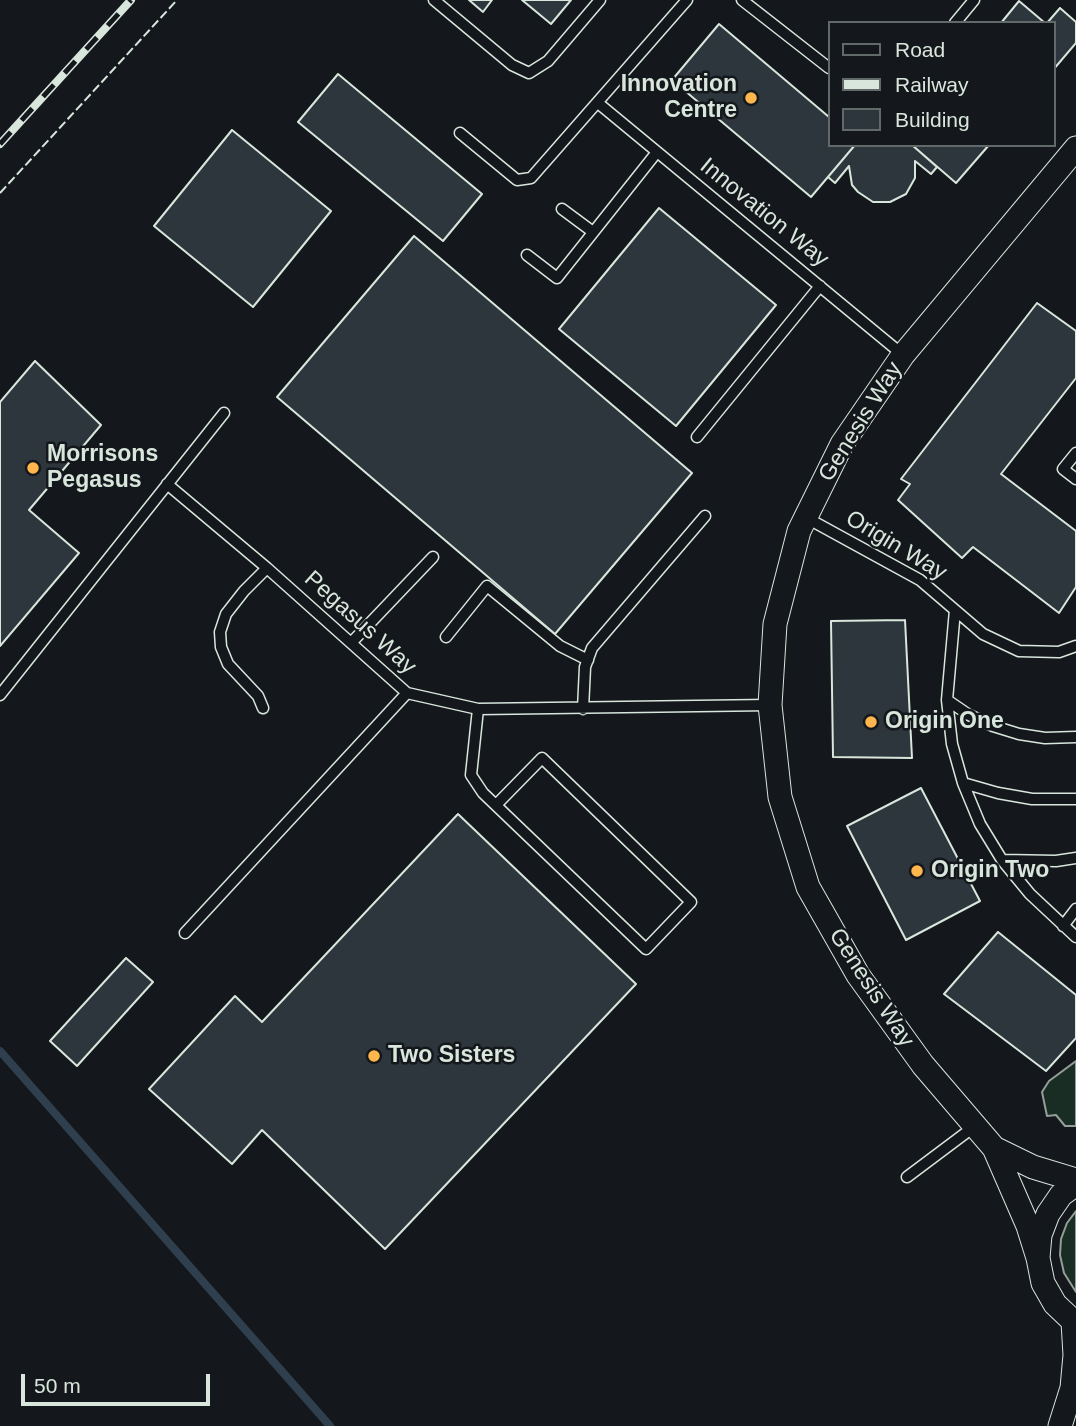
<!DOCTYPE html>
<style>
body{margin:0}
#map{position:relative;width:1076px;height:1426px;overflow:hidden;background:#14181c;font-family:Helvetica,sans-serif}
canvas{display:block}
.legend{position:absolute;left:828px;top:21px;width:228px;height:126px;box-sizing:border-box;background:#14181c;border:2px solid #626a69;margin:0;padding:9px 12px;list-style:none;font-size:21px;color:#d8e6dc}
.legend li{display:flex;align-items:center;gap:14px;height:35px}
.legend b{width:35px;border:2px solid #626a69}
.scale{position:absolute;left:21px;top:1374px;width:189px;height:32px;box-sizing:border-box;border:4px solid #d8e6dc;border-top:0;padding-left:9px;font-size:21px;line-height:24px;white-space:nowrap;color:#d8e6dc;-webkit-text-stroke:5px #14181c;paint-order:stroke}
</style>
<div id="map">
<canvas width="1076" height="1426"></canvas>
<ul class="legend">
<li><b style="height:9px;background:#14181c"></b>Road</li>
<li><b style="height:9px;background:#d8e6dc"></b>Railway</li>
<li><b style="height:19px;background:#2c363c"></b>Building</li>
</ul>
<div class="scale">50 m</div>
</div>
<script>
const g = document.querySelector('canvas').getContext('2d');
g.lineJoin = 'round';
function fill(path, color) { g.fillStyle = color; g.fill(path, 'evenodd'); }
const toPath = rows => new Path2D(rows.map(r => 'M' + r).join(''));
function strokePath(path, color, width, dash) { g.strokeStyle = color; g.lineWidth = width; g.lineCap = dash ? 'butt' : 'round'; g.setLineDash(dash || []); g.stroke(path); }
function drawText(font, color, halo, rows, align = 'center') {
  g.font = font + ' Helvetica,sans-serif'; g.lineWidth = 5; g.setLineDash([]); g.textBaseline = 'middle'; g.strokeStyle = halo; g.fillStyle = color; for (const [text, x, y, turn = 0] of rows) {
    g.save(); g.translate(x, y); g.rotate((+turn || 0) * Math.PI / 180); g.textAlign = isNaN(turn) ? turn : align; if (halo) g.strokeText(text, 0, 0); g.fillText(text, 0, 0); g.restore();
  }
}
const green = toPath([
 [1076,1061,1076,1126,1065,1126,1056,1115,1047,1116,1042,1092,1049,1081,1076,1061],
 [1076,1211,1076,1292,1064,1273,1060,1255,1061,1239,1067,1223,1076,1211]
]);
fill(green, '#1a2d24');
strokePath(green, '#939e99', 2);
strokePath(toPath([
 [0,1051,330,1426]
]), '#2f3f4d', 8);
const building = toPath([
 [469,0,492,0,483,12,469,0],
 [522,0,571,0,551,24,522,0],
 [1019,1,1045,23,1001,23,1019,1],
 [1060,8,1076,22,1076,43,1053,70,1053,23,1047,23,1060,8],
 [719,24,829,117,829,145,855,145,811,197,672,80,719,24],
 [338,74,482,194,443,241,298,122,338,74],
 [232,130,331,211,253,307,154,226,232,130],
 [855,145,912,145,937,167,931,174,915,161,915,178,906,194,890,202,873,202,858,192,852,185,849,166,835,183,828,177,855,145],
 [912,145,989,145,956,183,912,145],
 [659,208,776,305,676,426,559,329,659,208],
 [414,236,692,473,555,634,277,397,414,236],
 [1037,303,1076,331,1076,378,1001,474,1076,531,1076,587,1059,613,973,547,962,558,898,500,910,484,901,479,1037,303],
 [35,361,101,425,29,510,79,553,0,646,0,402,35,361],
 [905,620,912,758,833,757,831,621,905,620],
 [921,788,980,901,906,940,847,826,921,788],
 [458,814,636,984,385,1249,262,1130,232,1164,149,1089,235,996,262,1022,458,814],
 [998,932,1076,995,1076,1038,1046,1071,944,994,998,932],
 [126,958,153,982,77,1066,50,1041,126,958]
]);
fill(building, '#2c363c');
strokePath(building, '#d8e6dc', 2);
const lane = toPath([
 [434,0,512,65,529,73,548,61,600,0],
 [742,0,829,68],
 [955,23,974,0],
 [598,103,903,355],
 [460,133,517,180,531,178,687,0],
 [562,209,593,232],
 [527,255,557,278,657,152],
 [697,437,820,286],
 [1076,453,1063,469,1076,479],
 [167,484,267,568,407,693,478,709,770,705],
 [805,517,920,580,983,634,1019,651,1059,652,1076,646],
 [955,610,947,700,952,744,963,783,980,824,1002,860,1030,894,1076,937],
 [446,637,487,586,560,646,588,660],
 [351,643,433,557],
 [0,695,224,413],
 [947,700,969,715,993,726,1019,734,1045,738,1076,737],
 [263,708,258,696,228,664,221,647,220,632,226,614,244,591,267,568],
 [478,709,471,775,483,793,646,949,691,902,542,758,497,804],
 [583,709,585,667,592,648,705,516],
 [963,783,998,793,1032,799,1076,799],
 [1002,860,1056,861,1076,858],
 [1063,926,1076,909],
 [185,933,407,693],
 [907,1177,975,1126]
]);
const street = toPath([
 [994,1148,923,1065,858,975,808,887,780,797,770,705,775,624,799,531,842,444,903,355,1076,148],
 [1076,1184,1061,1195,1048,1214,1040,1235,1038,1258,1043,1283,1055,1304,1076,1324],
 [1038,1258,1028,1226,994,1148,1033,1167,1076,1180],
 [1060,1426,1072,1388,1075,1355,1073,1322]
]);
strokePath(lane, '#d8e6dc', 13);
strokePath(street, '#d8e6dc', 25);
strokePath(lane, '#14181c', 10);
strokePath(street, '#14181c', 23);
const rail = toPath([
 [0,144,131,0]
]);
strokePath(rail, '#d8e6dc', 8);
strokePath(rail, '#14181c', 5, [16]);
strokePath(toPath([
 [0,193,177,0]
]), '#d8e6dc', 2, [9, 3.5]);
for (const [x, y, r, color] of [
 [751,98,7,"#ffb74d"],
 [33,468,7,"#ffb74d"],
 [871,722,7,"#ffb74d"],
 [917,871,7,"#ffb74d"],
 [374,1056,7,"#ffb74d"]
]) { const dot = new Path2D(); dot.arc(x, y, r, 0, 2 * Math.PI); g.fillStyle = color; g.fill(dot); strokePath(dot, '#14181c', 2.5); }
drawText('bold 23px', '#d8e6dc', '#14181c', [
 ["Innovation",737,85,"right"],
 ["Centre",737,111,"right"],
 ["Morrisons",47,455],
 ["Pegasus",47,481],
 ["Origin One",885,722],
 ["Origin Two",931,871],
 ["Two Sisters",388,1056]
], 'left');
drawText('23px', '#d8e6dc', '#14181c', [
 ["Innovation Way",764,213,39],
 ["Genesis Way",861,422,-58],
 ["Origin Way",896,546,31],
 ["Pegasus Way",360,623,42],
 ["Genesis Way",871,988,57]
]);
</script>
